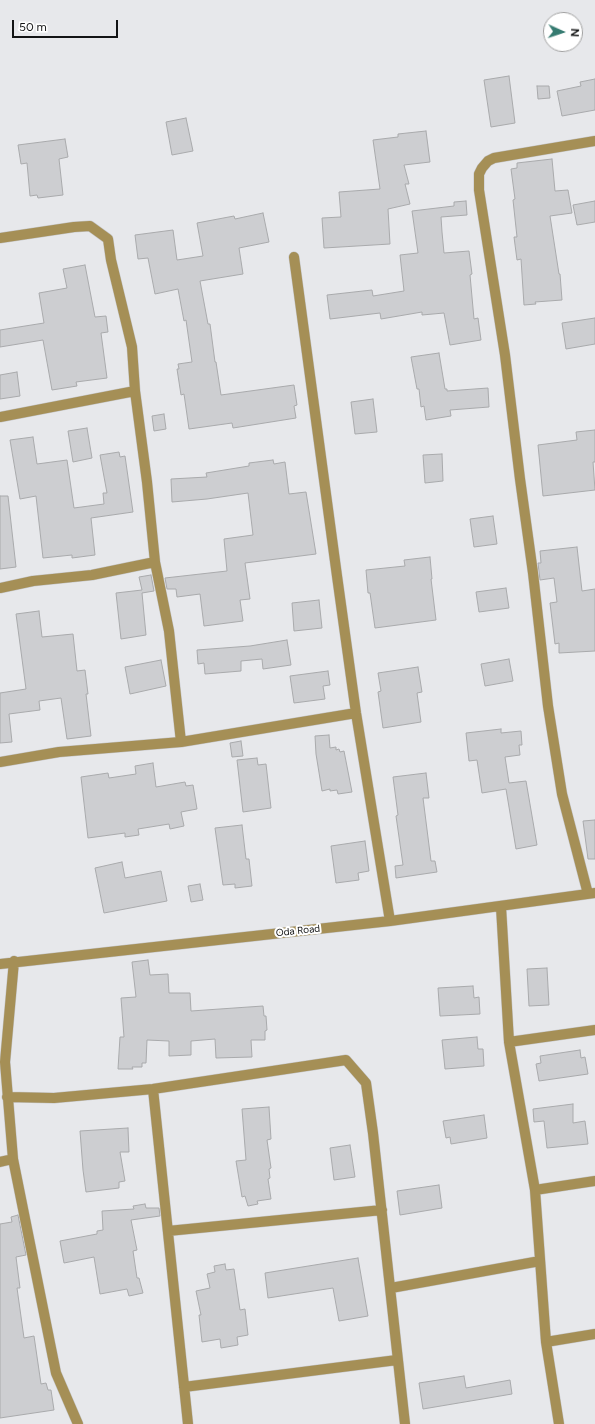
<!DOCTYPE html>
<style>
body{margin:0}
#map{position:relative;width:595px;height:1424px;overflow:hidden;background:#e7e8eb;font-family:Figtree,sans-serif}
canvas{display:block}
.north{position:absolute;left:543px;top:12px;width:40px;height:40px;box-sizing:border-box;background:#fff;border:1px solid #a1a1a1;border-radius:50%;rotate:93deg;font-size:11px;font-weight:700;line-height:16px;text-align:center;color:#131415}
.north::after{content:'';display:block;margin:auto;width:14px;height:18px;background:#367b71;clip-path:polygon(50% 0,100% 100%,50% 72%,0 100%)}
.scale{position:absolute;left:12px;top:20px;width:106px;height:18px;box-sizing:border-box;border:2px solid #131415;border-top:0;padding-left:5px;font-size:12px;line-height:14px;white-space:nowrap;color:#131415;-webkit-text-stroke:3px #fff;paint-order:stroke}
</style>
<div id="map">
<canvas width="595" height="1424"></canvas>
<div class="north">N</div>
<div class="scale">50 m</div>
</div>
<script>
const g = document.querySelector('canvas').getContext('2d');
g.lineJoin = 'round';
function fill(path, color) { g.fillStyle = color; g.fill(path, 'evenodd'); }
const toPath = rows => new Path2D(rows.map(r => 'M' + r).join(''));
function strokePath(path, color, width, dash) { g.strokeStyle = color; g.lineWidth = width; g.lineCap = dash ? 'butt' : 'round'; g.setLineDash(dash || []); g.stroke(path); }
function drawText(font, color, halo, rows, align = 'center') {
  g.font = font + ' Figtree,sans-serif'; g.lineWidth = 4; g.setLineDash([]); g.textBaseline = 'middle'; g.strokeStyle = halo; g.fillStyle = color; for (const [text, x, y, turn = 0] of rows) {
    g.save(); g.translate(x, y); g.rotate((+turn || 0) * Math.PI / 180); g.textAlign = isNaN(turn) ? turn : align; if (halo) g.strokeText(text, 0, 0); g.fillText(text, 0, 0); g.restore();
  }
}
const building = toPath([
 [509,76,515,123,491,127,484,80,509,76],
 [595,79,595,110,562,116,557,91,581,86,580,82,595,79],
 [537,86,549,86,550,98,538,99,537,86],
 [186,118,193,151,172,155,166,122,186,118],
 [426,131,430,162,404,165,409,184,405,184,410,204,388,209,390,244,324,248,322,218,341,217,339,192,380,189,373,140,398,137,398,134,426,131],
 [65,139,68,157,59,159,63,195,38,198,37,195,30,196,27,163,21,164,18,145,65,139],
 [552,159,555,191,568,190,572,213,550,216,559,274,560,274,562,300,535,302,536,304,524,305,521,259,517,260,514,237,517,237,513,200,515,199,511,169,517,168,517,163,552,159],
 [466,201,467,215,441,217,442,232,444,253,469,251,472,274,470,275,474,319,478,318,481,340,450,345,444,313,422,315,422,312,381,319,380,313,330,319,327,295,372,290,373,296,404,291,400,255,418,253,412,211,454,206,454,202,466,201],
 [595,201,595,222,577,225,573,205,595,201],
 [263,213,269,242,239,248,243,274,200,281,208,324,210,324,215,362,216,362,221,395,294,385,297,405,294,406,296,418,233,428,232,423,189,429,184,394,181,395,177,369,179,369,178,364,192,362,186,320,184,321,178,289,155,294,148,258,138,259,135,235,173,230,177,260,203,256,197,223,234,216,235,219,263,213],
 [85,265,95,317,106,316,108,332,101,333,107,378,76,382,77,386,52,390,43,340,0,347,0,330,44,323,39,293,67,288,63,269,85,265],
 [595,318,595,344,566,349,562,323,595,318],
 [439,353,445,389,447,389,447,391,488,388,489,407,450,410,451,416,426,420,424,406,421,407,419,389,417,389,411,357,439,353],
 [17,372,20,396,0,399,0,375,17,372],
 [373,399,377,432,355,434,351,402,373,399],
 [164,414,166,429,154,431,152,416,164,414],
 [87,428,92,458,73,462,68,431,87,428],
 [595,430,595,462,593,462,595,490,543,496,538,445,577,440,576,432,595,430],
 [33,437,37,464,67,460,74,508,104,504,103,493,107,493,100,455,119,452,120,457,125,456,133,512,91,518,95,555,72,558,72,555,43,558,36,496,20,499,10,440,33,437],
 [442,454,443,481,425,483,423,455,442,454],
 [273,460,274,464,285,462,289,494,306,492,316,554,245,563,250,599,240,600,243,621,204,626,200,594,177,597,176,589,167,589,165,578,227,571,224,539,253,535,248,493,207,499,172,502,171,479,207,477,206,473,249,466,249,463,273,460],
 [0,496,8,496,16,567,0,569,0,496],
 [493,516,497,544,474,547,470,519,493,516],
 [577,547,582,591,595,589,595,651,559,653,559,643,555,644,550,603,557,602,554,578,540,580,538,563,541,563,540,551,577,547],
 [430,557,432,579,431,579,436,620,375,628,370,593,368,593,366,570,405,566,404,560,430,557],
 [151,575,154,591,142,593,146,635,121,639,116,593,142,590,139,577,151,575],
 [506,588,509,608,479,612,476,592,506,588],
 [319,600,322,628,294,631,292,603,319,600],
 [39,611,42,637,73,634,77,671,85,670,88,694,86,694,91,736,67,739,61,698,39,701,40,710,9,714,12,742,0,743,0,693,26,689,16,614,39,611],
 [287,640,291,665,263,669,262,659,241,661,241,671,205,674,204,663,198,664,197,650,250,646,287,640],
 [509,659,513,681,485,686,481,664,509,659],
 [161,660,166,686,130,694,125,667,161,660],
 [418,667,422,692,417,693,421,722,383,728,378,692,381,691,378,673,418,667],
 [328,671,330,685,323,686,325,699,294,703,290,676,328,671],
 [501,729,501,733,521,731,522,745,519,745,520,755,505,757,509,783,526,781,537,845,516,849,506,789,482,793,477,760,469,761,466,733,501,729],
 [329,735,330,748,336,747,336,750,339,749,340,752,344,751,352,792,338,794,337,790,330,791,330,789,322,791,316,754,315,736,329,735],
 [241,741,243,756,232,757,230,743,241,741],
 [257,758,258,765,266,764,271,808,243,812,237,760,257,758],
 [153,763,156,787,185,782,186,786,193,785,197,809,181,812,184,826,170,829,169,824,138,829,139,835,125,837,125,833,88,838,81,777,108,773,109,778,136,774,135,766,153,763],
 [426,773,429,798,423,798,431,861,435,861,437,872,396,878,395,866,403,865,396,816,398,815,393,777,426,773],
 [595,820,595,859,588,859,583,821,595,820],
 [242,825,246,859,249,859,252,886,235,888,235,884,223,885,215,828,242,825],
 [365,841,369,871,358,873,359,880,336,883,331,846,365,841],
 [122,862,125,878,161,871,167,901,104,913,95,868,122,862],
 [200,884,203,900,191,902,188,886,200,884],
 [148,960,150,975,168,974,169,993,190,993,191,1011,263,1006,264,1016,266,1016,267,1030,265,1031,265,1040,251,1040,252,1057,216,1058,215,1039,191,1041,191,1055,169,1056,169,1041,147,1040,146,1063,142,1063,142,1067,132,1067,133,1069,118,1069,120,1037,124,1037,121,998,136,997,132,962,148,960],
 [547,968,549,1005,529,1006,527,969,547,968],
 [473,986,474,998,479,997,480,1014,440,1016,438,988,473,986],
 [477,1037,478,1049,483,1049,484,1066,445,1069,442,1040,477,1037],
 [580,1050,581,1058,585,1057,588,1074,539,1081,536,1064,541,1063,540,1056,580,1050],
 [573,1104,573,1123,585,1121,588,1144,547,1148,544,1121,534,1122,533,1109,573,1104],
 [269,1107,271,1139,267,1140,271,1168,269,1169,270,1178,268,1179,271,1199,257,1201,258,1204,248,1206,245,1196,242,1197,236,1161,246,1160,242,1109,269,1107],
 [484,1115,487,1138,451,1144,450,1137,446,1138,443,1121,484,1115],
 [128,1128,129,1152,120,1152,125,1181,119,1182,119,1188,86,1192,83,1170,80,1131,128,1128],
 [350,1145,355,1177,334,1180,330,1148,350,1145],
 [439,1185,442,1208,400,1215,397,1191,439,1185],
 [145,1204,146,1208,159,1208,160,1216,131,1220,137,1250,133,1251,137,1278,139,1278,143,1293,129,1296,127,1289,100,1294,94,1257,64,1263,60,1241,97,1234,97,1231,103,1230,102,1211,134,1209,133,1206,145,1204],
 [18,1215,26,1255,16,1257,20,1288,17,1288,24,1338,34,1336,41,1384,46,1383,48,1390,51,1390,54,1410,0,1418,0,1224,12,1222,11,1217,18,1215],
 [358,1258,368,1316,339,1321,333,1288,268,1298,265,1273,358,1258],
 [225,1264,226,1270,234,1269,240,1310,245,1309,248,1335,237,1337,238,1345,221,1348,220,1339,202,1342,199,1315,201,1315,196,1291,210,1288,207,1274,215,1272,214,1266,225,1264],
 [464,1376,466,1388,510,1380,512,1394,423,1409,419,1383,464,1376]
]);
fill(building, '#cdced1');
strokePath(building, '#a9aaac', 1);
const minor = toPath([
 [0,238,74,227,90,226,108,239,111,260,132,347,135,391,147,482,155,562,169,631,181,742],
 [294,257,337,576,356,713,390,921],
 [0,417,135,391],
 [0,588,33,581,92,575,155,562],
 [0,762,59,752,181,742,356,713],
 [588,894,562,794,548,706,533,573,520,479,505,355,479,190,479,174,482,168,488,161,494,158,595,141],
 [501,907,509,1042,535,1190,546,1342,559,1424],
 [14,961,5,1062,13,1159,56,1373,78,1424],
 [0,964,390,921,595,893],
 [509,1042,595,1030],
 [153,1089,188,1424],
 [7,1097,54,1098,153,1089,346,1060,366,1083,373,1133,405,1424],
 [0,1162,13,1159],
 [535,1190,595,1181],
 [168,1231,382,1210],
 [391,1288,540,1261],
 [546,1342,595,1334],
 [184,1387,397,1360]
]);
strokePath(minor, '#c5c6c9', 11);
strokePath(minor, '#a58f56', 10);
drawText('10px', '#131415', '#fff', [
 ["Oda Road",298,931,-6]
]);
</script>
